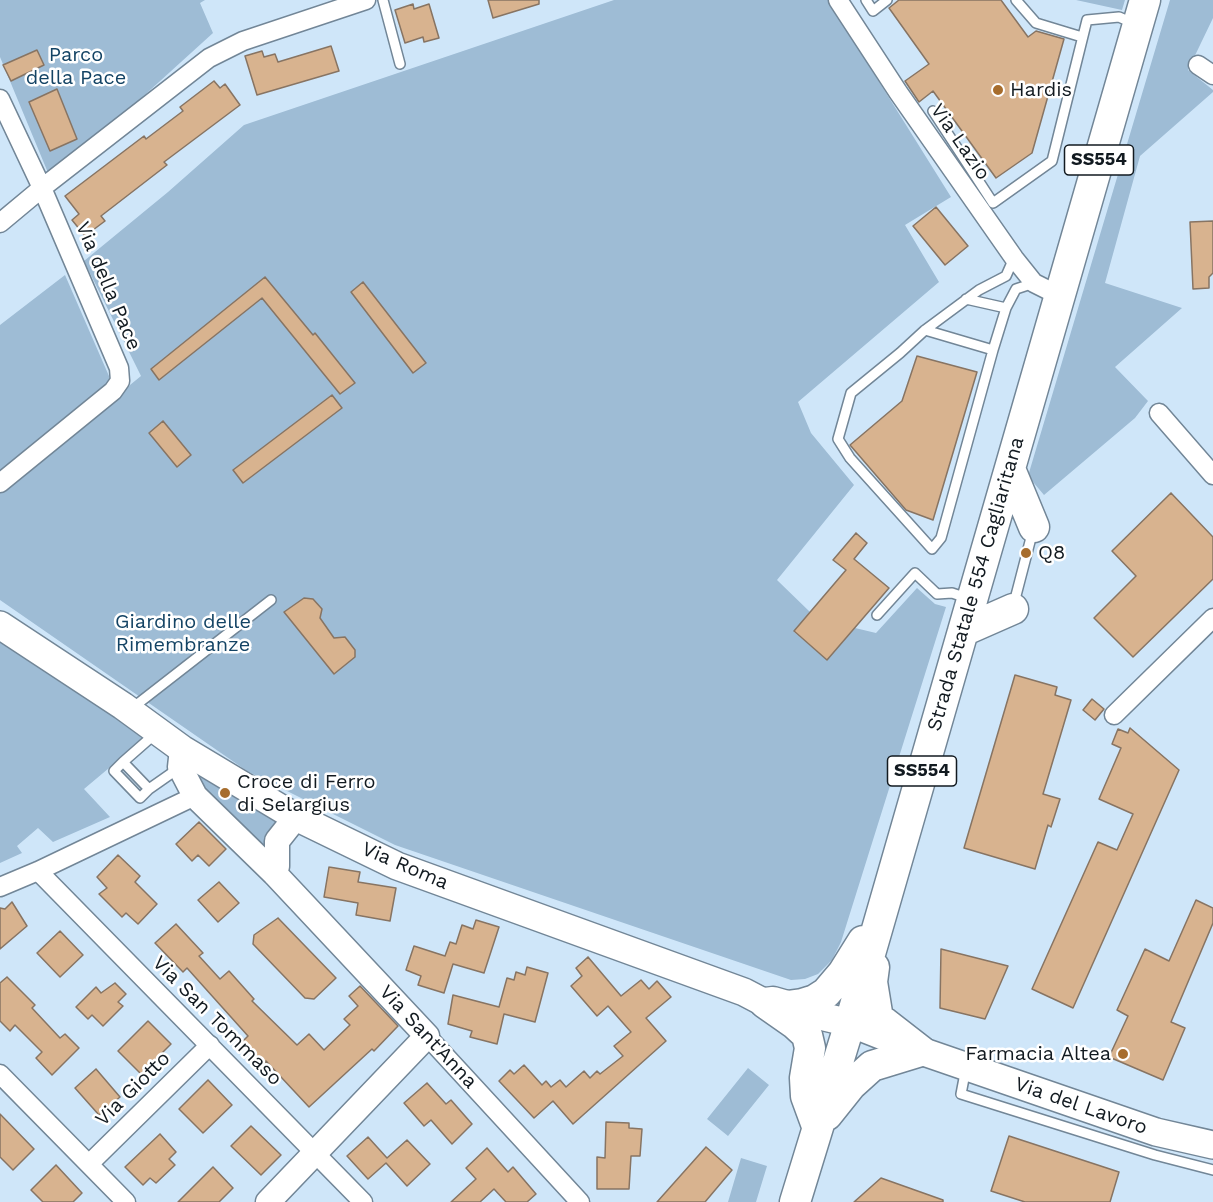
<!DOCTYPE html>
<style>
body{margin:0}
canvas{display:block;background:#cfe6f9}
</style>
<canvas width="1213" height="1202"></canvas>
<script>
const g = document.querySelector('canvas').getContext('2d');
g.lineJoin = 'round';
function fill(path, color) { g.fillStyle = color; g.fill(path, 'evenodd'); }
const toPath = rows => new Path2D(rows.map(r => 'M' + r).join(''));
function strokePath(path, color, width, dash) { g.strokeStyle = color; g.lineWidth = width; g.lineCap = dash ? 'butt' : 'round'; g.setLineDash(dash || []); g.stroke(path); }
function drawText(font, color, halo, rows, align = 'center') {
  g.font = font + ' "Work Sans",sans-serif'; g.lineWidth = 5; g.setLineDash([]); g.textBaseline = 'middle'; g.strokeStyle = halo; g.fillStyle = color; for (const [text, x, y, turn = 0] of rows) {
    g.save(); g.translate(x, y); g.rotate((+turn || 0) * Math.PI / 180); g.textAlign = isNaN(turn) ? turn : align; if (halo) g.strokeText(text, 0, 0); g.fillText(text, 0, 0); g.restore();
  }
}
fill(toPath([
 [0,0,205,0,200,3,213,33,51,180,0,57],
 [614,0,828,0,951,197,905,225,939,282,798,402,811,433,854,485,777,580,810,612,794,632,827,660,855,628,876,633,917,588,935,604,946,607,841,942,832,960,818,974,805,979,791,980,395,845,247,771,0,600,0,491,141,376,84,261,168,192,244,125],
 [1076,0,1125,0,1122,10],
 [1170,0,1213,0,1213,18,1188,70,1213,90,1213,92,1140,156,1105,283,1182,308,1115,367,1148,401,1135,418,1044,495,1028,476],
 [65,275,112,383,0,477,0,325],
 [0,642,146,737,84,789,110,817,53,842,38,828,17,846,22,853,0,863],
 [192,765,288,822,261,858,188,777],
 [748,1068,769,1085,728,1136,707,1119],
 [741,1158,767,1166,756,1202,728,1202]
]), '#9ebcd5');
const building = toPath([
 [488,0,539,0,539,4,493,18,488,0],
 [899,0,1001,0,1028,37,1036,31,1064,39,1032,153,996,178,933,91,919,102,905,81,929,64,889,8,899,0],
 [413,4,414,9,429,4,439,38,424,42,423,37,405,43,395,10,413,4],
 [331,46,339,71,257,95,245,56,262,51,264,57,275,54,278,62,331,46],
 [37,50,44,65,11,81,3,65,37,50],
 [214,81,220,88,225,84,240,105,164,162,167,165,101,216,105,221,85,236,72,220,79,214,65,196,144,136,146,139,183,111,180,107,214,81],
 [57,89,77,139,50,151,29,102,57,89],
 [936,207,968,246,945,265,913,226,936,207],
 [1213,221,1213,273,1209,277,1209,288,1193,289,1190,222,1213,221],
 [265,277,313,335,315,333,355,383,340,394,262,298,159,380,151,369,265,277],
 [363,282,426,363,413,373,351,292,363,282],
 [917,356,977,372,933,520,906,510,850,445,902,401,917,356],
 [332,395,342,408,243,483,233,470,332,395],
 [163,421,191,455,177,467,149,433,163,421],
 [1171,493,1213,537,1213,579,1133,657,1094,618,1136,576,1112,551,1171,493],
 [856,533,867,543,854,559,889,588,827,660,794,631,846,570,833,560,856,533],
 [304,598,313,599,322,609,320,618,334,638,345,637,355,650,355,657,334,674,284,612,304,598],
 [1015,675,1057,687,1055,695,1071,700,1043,794,1060,799,1051,827,1048,825,1035,869,964,848,1015,675],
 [1092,699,1104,709,1095,720,1083,710,1092,699],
 [1130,728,1179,770,1073,1008,1032,989,1098,842,1117,850,1133,814,1099,799,1121,748,1112,744,1118,729,1128,733,1130,728],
 [199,822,226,849,209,866,198,855,192,861,176,844,199,822],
 [118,855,140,876,135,882,157,904,138,924,126,913,122,917,99,894,107,888,97,877,118,855],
 [329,867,360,872,358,882,396,888,390,921,356,915,358,903,324,897,329,867],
 [219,882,239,903,218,922,198,900,219,882],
 [1196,900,1213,908,1213,923,1171,1022,1185,1028,1163,1080,1109,1057,1128,1016,1117,1010,1145,949,1169,961,1196,900],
 [12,902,27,926,0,949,0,908,5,909,12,902],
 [278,918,336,978,314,999,305,998,253,944,254,935,278,918],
 [476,920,499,927,484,973,453,964,444,993,418,985,421,976,406,970,414,946,445,956,450,942,456,944,462,925,473,929,476,920],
 [176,924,203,953,199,956,220,979,229,971,254,999,252,1001,297,1045,309,1034,324,1050,350,1025,344,1019,358,1006,349,996,360,986,398,1026,374,1051,372,1049,309,1107,266,1061,263,1065,241,1043,248,1036,187,968,183,972,155,943,176,924],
 [60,931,83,955,60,977,37,953,60,931],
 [941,949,1008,966,985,1019,940,1008,941,949],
 [588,957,621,996,641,980,649,989,657,981,671,997,646,1018,666,1041,573,1124,553,1101,534,1118,499,1081,510,1070,514,1074,524,1065,542,1085,546,1081,551,1087,560,1080,566,1087,584,1071,590,1078,597,1071,600,1074,623,1056,614,1046,631,1032,608,1006,597,1016,571,986,582,976,576,968,588,957],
 [527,967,548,973,535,1022,504,1014,497,1044,470,1037,472,1031,448,1024,453,995,499,1007,507,978,514,980,516,972,525,975,527,967],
 [7,977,35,1005,32,1008,60,1038,65,1034,79,1048,52,1075,36,1058,42,1052,15,1025,10,1031,0,1021,0,983,7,977],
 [115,983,126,994,118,1002,123,1006,103,1026,92,1015,88,1019,76,1007,96,987,101,993,115,983],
 [148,1021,171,1044,141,1074,118,1051,148,1021],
 [96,1069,120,1097,99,1115,75,1088,96,1069],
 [208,1080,232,1105,203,1133,179,1109,208,1080],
 [427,1083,446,1104,451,1100,472,1124,452,1144,431,1120,424,1126,404,1103,427,1083],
 [0,1114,34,1149,13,1170,0,1157,0,1114],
 [606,1122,629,1123,629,1128,642,1129,640,1156,631,1156,629,1189,597,1189,597,1157,605,1158,606,1122],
 [251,1126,281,1155,261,1175,231,1146,251,1126],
 [160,1134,176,1152,169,1159,175,1165,156,1183,150,1178,143,1185,125,1167,160,1134],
 [1009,1136,1119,1172,1110,1202,1025,1202,991,1191,1009,1136],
 [368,1137,387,1158,407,1140,430,1164,407,1186,386,1163,368,1179,347,1156,368,1137],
 [706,1147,732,1170,705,1202,657,1202,706,1147],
 [487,1148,508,1172,513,1167,536,1194,527,1202,506,1202,494,1189,480,1202,451,1202,476,1179,466,1168,487,1148],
 [56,1165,82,1193,73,1202,43,1202,31,1190,56,1165],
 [213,1167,233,1188,219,1202,178,1202,213,1167],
 [881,1178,943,1200,943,1202,854,1202,881,1178]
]);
fill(building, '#d8b38f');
strokePath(building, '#877463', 1.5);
const service = toPath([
 [383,0,400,64],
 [866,0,873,11,887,0],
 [1016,0,1036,23,1082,37],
 [933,111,993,203,1052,161,1087,20,1119,17,1133,23],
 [1014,258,1006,276,979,290,925,330,900,353,851,393,838,439,850,458,932,549,941,538,993,350,1006,308,1016,289,1034,283],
 [966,299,1006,308],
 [925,330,993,350],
 [1013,607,1033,530],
 [877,615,915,573,937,594,952,593,970,599],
 [131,709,271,600],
 [156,733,123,762,149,789,179,768],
 [123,762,114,771,140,798,149,789],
 [966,1068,961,1094,1155,1155,1213,1170]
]);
const minor = toPath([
 [838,0,898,92,1014,258,1034,283,1060,296],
 [1198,65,1213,75],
 [0,99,42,188,119,368,120,381,113,391,0,483],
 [0,223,42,188,209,58,243,41,366,0],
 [1159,413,1213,475],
 [1114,715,1213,618],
 [38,871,363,1202],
 [0,887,38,871,195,796],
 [427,1036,580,1202],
 [0,1074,126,1202],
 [89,1164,210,1045]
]);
const tertiary = toPath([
 [182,749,180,767,195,796,275,874,427,1036,268,1202],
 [275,874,277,866,277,841,296,817]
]);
const secondary = toPath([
 [0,625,123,706,182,749,292,815,397,866,744,992,765,1003,850,1023,921,1051,1156,1132,1213,1145]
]);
const primary = toPath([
 [1010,469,1034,527],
 [963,631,1013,609],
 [874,967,872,982,878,1019,885,1023,921,1051],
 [765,1003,773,1002,787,1006,802,1004,815,1000,826,993,843,973,863,941],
 [765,1003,795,1024,807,1035,810,1048,805,1078,806,1096,817,1126],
 [827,1115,851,1085,872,1066,921,1051],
 [795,1202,850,1023,1145,0]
]);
strokePath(service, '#728697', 12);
strokePath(minor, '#728697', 21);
strokePath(tertiary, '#728697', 27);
strokePath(secondary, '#728697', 30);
strokePath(primary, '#728697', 33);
strokePath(service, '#fff', 9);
strokePath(minor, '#fff', 18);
strokePath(tertiary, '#fff', 24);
strokePath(secondary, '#fff', 27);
strokePath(primary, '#fff', 30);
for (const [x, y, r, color] of [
 [998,90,6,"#a76d2d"],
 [1026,553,6,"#a76d2d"],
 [225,793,6,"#a76d2d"],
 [1123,1054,6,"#a76d2d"]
]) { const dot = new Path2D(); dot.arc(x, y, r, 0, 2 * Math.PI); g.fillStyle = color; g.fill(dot); strokePath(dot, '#fff', 2); }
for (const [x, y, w] of [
 [1099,160,69],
 [922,771,69]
]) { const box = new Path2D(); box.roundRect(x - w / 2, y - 15, w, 30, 4.5); g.fillStyle = '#fff'; g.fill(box); strokePath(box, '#121a20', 1.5); }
drawText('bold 18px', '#121a20', null, [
 ["SS554",1099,160],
 ["SS554",922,771]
]);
drawText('20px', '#134364', '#fff', [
 ["Parco",76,55],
 ["della Pace",76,78],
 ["Giardino delle",183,622],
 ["Rimembranze",183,645]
]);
drawText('20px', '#121a20', '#fff', [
 ["Hardis",1010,90],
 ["Q8",1038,553],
 ["Croce di Ferro",237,782],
 ["di Selargius",237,805],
 ["Farmacia Altea",1111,1054,"right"]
], 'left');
drawText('20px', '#121a20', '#fff', [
 ["Via Lazio",960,142,55],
 ["Via della Pace",108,286,67],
 ["Strada Statale 554 Cagliaritana",976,584,-74],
 ["Via Roma",405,866,23],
 ["Via San Tommaso",217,1021,45],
 ["Via Sant'Anna",428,1037,47],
 ["Via Giotto",133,1089,-45],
 ["Via del Lavoro",1081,1106,19]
]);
</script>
